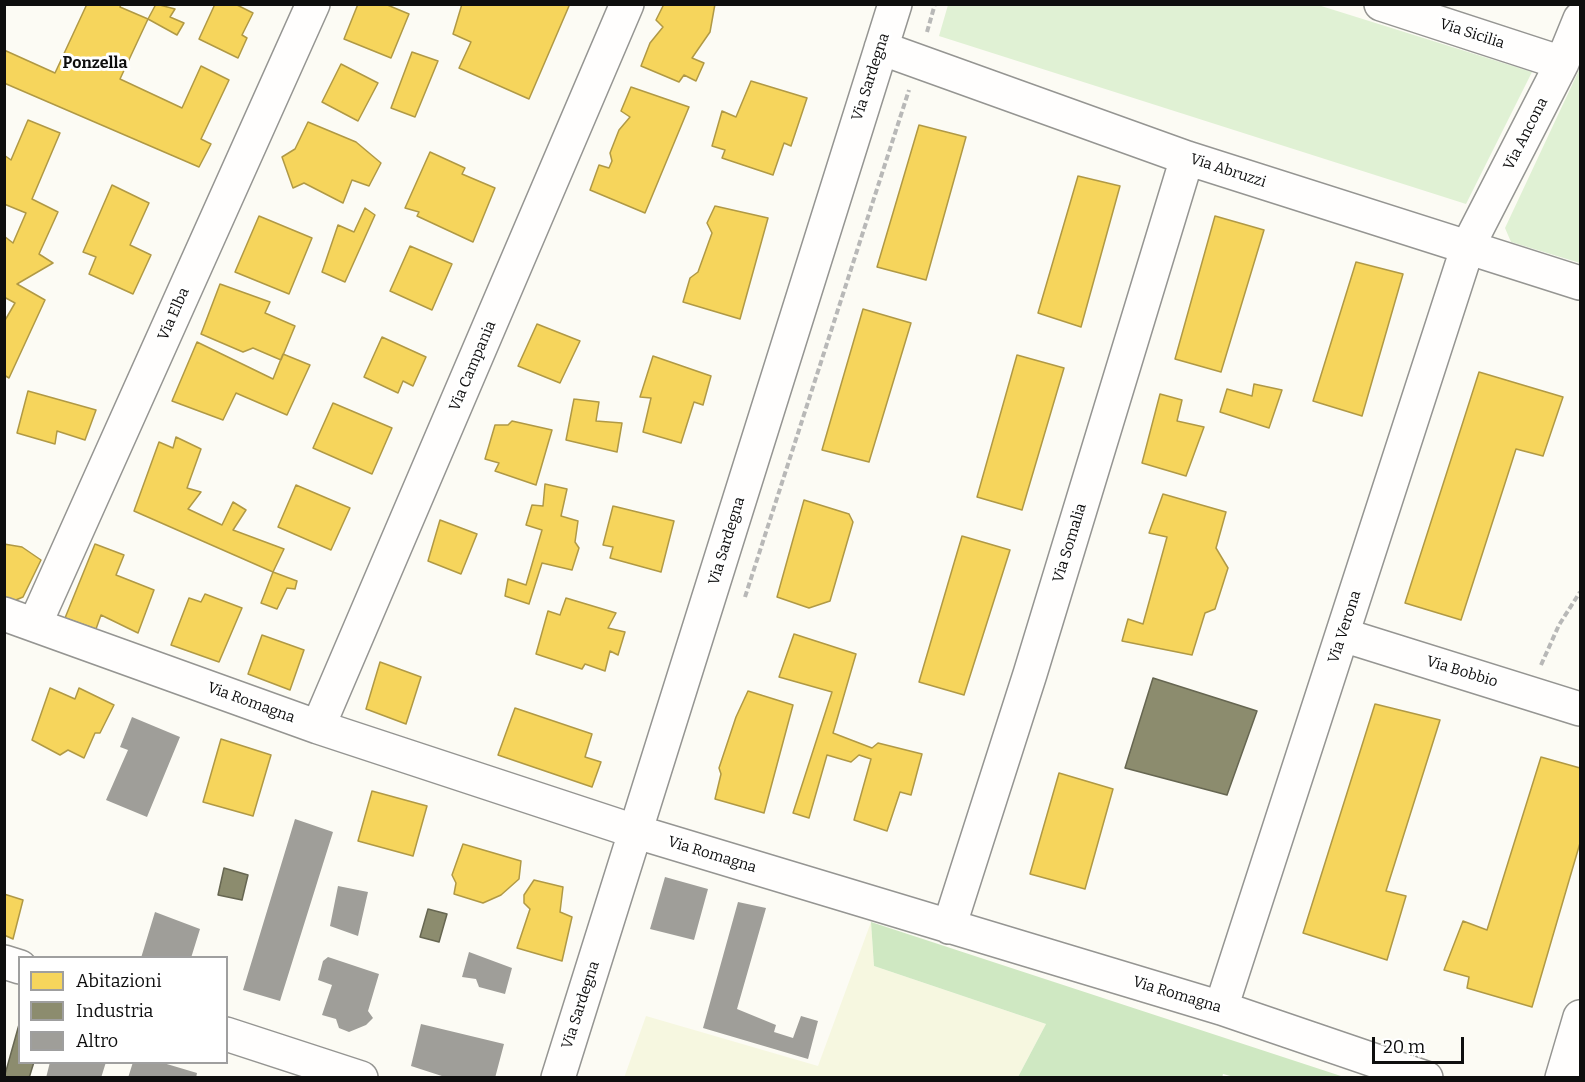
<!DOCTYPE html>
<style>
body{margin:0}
#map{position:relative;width:1585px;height:1082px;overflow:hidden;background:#fcfbf4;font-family:Bitter,serif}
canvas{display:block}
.frame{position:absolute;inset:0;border:6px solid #0e0e0e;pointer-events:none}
.legend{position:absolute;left:18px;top:956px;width:210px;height:108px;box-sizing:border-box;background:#fff;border:2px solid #9f9f9f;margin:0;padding:8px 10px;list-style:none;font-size:18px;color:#0e0e0e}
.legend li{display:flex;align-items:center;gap:12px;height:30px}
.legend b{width:30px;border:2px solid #9f9f9f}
.scale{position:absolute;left:1372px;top:1037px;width:92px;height:27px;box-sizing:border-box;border:3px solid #0e0e0e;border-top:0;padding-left:8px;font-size:18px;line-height:21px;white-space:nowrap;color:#0e0e0e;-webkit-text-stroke:4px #fff;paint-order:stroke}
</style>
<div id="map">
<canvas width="1585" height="1082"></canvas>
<div class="frame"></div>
<ul class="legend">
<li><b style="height:16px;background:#f6d55c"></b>Abitazioni</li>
<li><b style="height:16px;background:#8c8c6e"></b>Industria</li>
<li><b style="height:16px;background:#9f9e99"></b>Altro</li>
</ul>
<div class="scale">20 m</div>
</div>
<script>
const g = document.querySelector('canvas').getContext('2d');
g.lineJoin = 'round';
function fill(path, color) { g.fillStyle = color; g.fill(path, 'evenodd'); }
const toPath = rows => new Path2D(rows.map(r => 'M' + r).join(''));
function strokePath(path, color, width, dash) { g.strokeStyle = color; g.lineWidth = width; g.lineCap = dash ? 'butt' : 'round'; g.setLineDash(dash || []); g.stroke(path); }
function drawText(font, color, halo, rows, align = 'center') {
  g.font = font + ' Bitter,serif'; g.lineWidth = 6; g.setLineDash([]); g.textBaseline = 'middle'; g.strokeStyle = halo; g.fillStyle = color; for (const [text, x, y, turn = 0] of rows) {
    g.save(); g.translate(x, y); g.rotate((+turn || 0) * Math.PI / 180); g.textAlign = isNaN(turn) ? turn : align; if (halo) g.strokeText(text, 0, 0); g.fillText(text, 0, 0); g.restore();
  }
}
fill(toPath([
 [871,922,874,966,1046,1024,1018,1077,624,1078,646,1016,818,1066]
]), '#f6f7e0');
fill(toPath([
 [948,5,1318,5,1532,72,1466,204,939,36],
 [1580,68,1580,263,1511,242,1505,228]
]), '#e0f1d4');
fill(toPath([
 [871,922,1344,1077,1238,1078,1223,1074,1222,1078,1018,1077,1046,1024,874,966]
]), '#cfe8c2');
const homes = toPath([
 [87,4,121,4,120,7,148,19,120,79,182,108,201,66,229,80,201,139,211,144,199,167,4,83,4,50,55,73,87,4],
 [156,4,175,9,170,17,184,23,177,35,148,19,156,4],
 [215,4,235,4,253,13,242,35,247,38,238,58,199,39,215,4],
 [358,4,385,4,409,14,391,58,344,39,358,4],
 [566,4,569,6,529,99,459,68,471,42,453,34,462,4,566,4],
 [664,4,715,4,710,32,692,58,704,63,696,81,684,75,679,82,641,66,650,43,663,27,656,20,664,4],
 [412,52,438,61,415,117,391,108,412,52],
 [341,64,378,83,358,121,322,102,341,64],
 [751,81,807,98,791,146,784,143,773,175,722,158,725,150,712,146,722,111,736,117,751,81],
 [631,87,689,107,645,213,590,190,599,165,609,168,612,161,610,153,619,130,630,117,621,111,631,87],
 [28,120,60,133,32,199,58,212,39,254,53,263,17,284,45,300,9,378,4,375,4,322,15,303,4,297,4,236,13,243,26,213,4,204,4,155,11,160,28,120],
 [308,122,356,142,381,163,369,186,352,180,343,203,304,183,293,188,282,157,295,149,308,122],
 [919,125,966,137,926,280,877,267,919,125],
 [430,152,465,168,462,174,495,188,473,242,417,216,419,212,405,208,430,152],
 [1078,176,1120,186,1081,327,1038,313,1078,176],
 [112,185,149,203,130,245,151,255,133,294,89,274,96,257,83,252,112,185],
 [715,206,768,218,740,319,683,302,690,278,698,272,712,233,707,223,715,206],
 [365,208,375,215,345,282,322,272,338,225,354,232,365,208],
 [259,216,312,238,289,294,235,272,259,216],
 [1215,216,1264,230,1221,372,1175,359,1215,216],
 [410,246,452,264,432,310,390,291,410,246],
 [1356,262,1403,274,1362,416,1313,401,1356,262],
 [220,284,270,302,265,313,295,326,281,360,253,348,243,352,201,334,220,284],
 [863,309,911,323,869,462,822,450,863,309],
 [537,324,580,341,560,383,518,366,537,324],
 [382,337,426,357,413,386,403,381,398,393,364,377,382,337],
 [197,342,273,379,283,354,310,365,287,415,236,393,223,420,172,401,197,342],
 [1017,355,1064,368,1022,510,977,497,1017,355],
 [653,356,711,376,703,405,694,402,681,443,643,432,651,398,640,397,653,356],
 [1479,372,1563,397,1543,456,1516,449,1461,620,1405,603,1479,372],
 [1254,384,1282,390,1269,428,1220,412,1227,389,1252,396,1254,384],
 [28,391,96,410,85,440,57,431,55,444,17,433,28,391],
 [1160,394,1182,400,1177,421,1204,427,1186,476,1142,463,1160,394],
 [574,399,599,402,596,421,622,423,617,452,566,440,574,399],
 [333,403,392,428,372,474,313,448,333,403],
 [512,421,552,430,536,485,495,471,499,463,485,459,495,425,508,425,512,421],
 [176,437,201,449,187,488,201,492,188,509,222,525,233,502,246,510,233,530,284,549,273,572,134,511,159,442,173,448,176,437],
 [545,484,567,489,561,516,578,521,575,542,579,548,572,570,542,563,529,604,505,596,508,579,526,585,542,530,526,525,532,505,543,506,545,484],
 [296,485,350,508,331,550,278,527,296,485],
 [1163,494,1226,512,1216,548,1228,568,1215,609,1205,613,1192,655,1122,641,1128,619,1143,624,1167,537,1149,533,1163,494],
 [804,500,849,514,853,522,830,601,809,608,777,597,804,500],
 [613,506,674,521,661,572,610,558,613,547,603,545,613,506],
 [440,520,477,534,461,574,428,561,440,520],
 [962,536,1010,550,964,695,919,682,962,536],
 [4,544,22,547,41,560,23,597,11,602,4,599,4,544],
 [95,544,124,555,116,575,154,590,138,633,101,615,96,629,65,618,95,544],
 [273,572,297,581,295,589,287,588,277,609,261,603,273,572],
 [205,594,242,608,219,662,171,645,189,598,201,602,205,594],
 [566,598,616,613,608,628,625,632,618,655,610,651,605,671,585,664,582,669,536,654,548,611,560,615,566,598],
 [794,634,856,654,833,733,872,748,878,743,922,754,911,795,900,792,887,831,854,820,871,759,859,755,851,762,827,755,809,818,793,813,832,692,779,677,794,634],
 [262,635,304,650,290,690,248,674,262,635],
 [380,662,421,677,406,724,366,709,380,662],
 [50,688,75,699,79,688,114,705,100,733,95,733,84,758,68,750,60,755,32,740,50,688],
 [748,691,793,705,764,813,715,799,721,774,719,768,736,717,748,691],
 [1375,704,1440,720,1386,891,1406,896,1387,960,1303,933,1375,704],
 [515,708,592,734,585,757,601,762,592,787,498,755,515,708],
 [221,739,271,755,253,816,203,802,221,739],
 [1541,757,1580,768,1580,843,1532,1007,1467,988,1469,977,1444,970,1463,921,1487,930,1541,757],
 [1059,773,1113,789,1085,889,1030,874,1059,773],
 [372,791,427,806,413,856,358,841,372,791],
 [463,844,521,861,519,879,501,895,483,903,454,894,456,883,452,875,463,844],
 [534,880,563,887,560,912,572,917,562,961,517,948,530,909,524,903,524,895,534,880],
 [4,894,23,900,13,939,4,935,4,894]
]);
fill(homes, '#f6d55c');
strokePath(homes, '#b09945', 1.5);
const industry = toPath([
 [1153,678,1257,711,1227,795,1125,768,1153,678],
 [224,868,248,875,242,900,218,895,224,868],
 [428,909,447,914,439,942,420,937,428,909],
 [20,1021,20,1062,34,1062,29,1078,4,1078,20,1021]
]);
fill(industry, '#8c8c6e');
strokePath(industry, '#666651', 1.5);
fill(toPath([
 [132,717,180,737,147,817,106,800,128,750,120,747],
 [295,819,333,832,280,1001,243,990],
 [665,877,708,889,694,940,650,929],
 [338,886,368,892,358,936,330,926],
 [738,902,766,908,737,1009,776,1025,774,1032,793,1038,801,1016,818,1021,808,1059,703,1028],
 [155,912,200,929,191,958,141,958],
 [469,952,512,968,505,994,479,987,476,979,462,977],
 [328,957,379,974,368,1011,373,1018,366,1025,349,1032,339,1028,336,1019,322,1015,332,985,318,980,323,961],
 [421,1024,504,1044,495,1078,448,1078,411,1066],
 [50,1062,106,1062,101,1078,46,1078],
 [133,1062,160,1062,197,1073,196,1078,128,1078]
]), '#9f9e99');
const minor = toPath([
 [1381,4,1562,63],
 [881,48,1187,158,1580,283],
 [4,614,318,727,637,832,1221,1008,1426,1078],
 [35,624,313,4],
 [1343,635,1580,709],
 [318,727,627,4],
 [949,927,1030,674,1187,158],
 [4,962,20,967],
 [1221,1008,1468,246,1562,63,1580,19],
 [226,1034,361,1078],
 [558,1078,895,4],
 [1562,1078,1580,1017]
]);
strokePath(minor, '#959592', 36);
strokePath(toPath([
 [927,32,935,4],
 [745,597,909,90],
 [1541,665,1559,625,1580,592]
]), '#b8b8b7', 4, [6, 3]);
strokePath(minor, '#fffefd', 33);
drawText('15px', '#0e0e0e', '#fff', [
 ["Via Sicilia",1472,34,18],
 ["Via Sardegna",871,77,-72],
 ["Via Ancona",1526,134,-63],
 ["Via Abruzzi",1228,171,18],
 ["Via Elba",174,314,-66],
 ["Via Campania",473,366,-67],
 ["Via Sardegna",727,541,-73],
 ["Via Somalia",1070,543,-73],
 ["Via Verona",1345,627,-72],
 ["Via Bobbio",1462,672,17],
 ["Via Romagna",251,703,20],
 ["Via Romagna",712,855,17],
 ["Via Romagna",1177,995,17],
 ["Via Sardegna",581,1005,-72]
]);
drawText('bold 16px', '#0e0e0e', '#fff', [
 ["Ponzella",95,64]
]);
</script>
